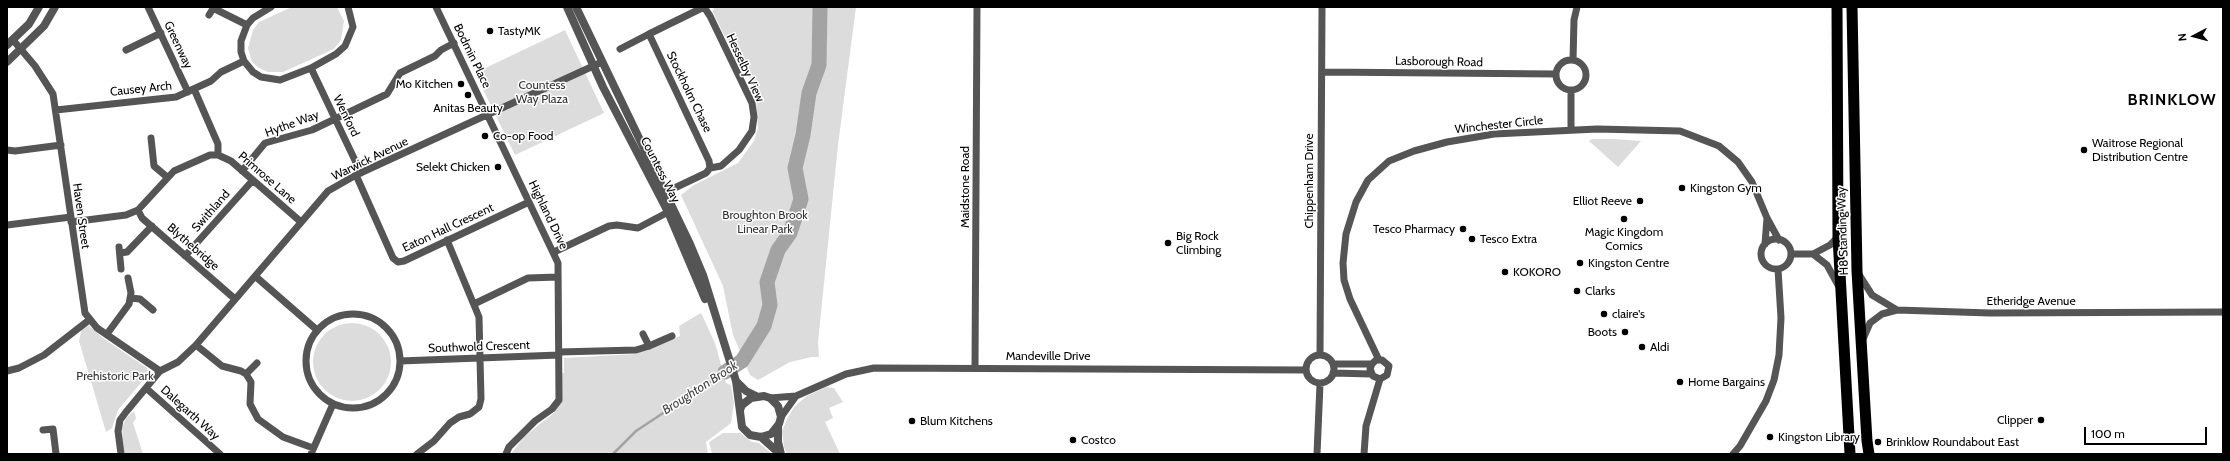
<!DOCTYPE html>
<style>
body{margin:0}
#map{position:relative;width:2230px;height:461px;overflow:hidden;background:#fff;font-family:Cabin,sans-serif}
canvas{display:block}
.frame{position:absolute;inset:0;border:8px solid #000;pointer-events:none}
.north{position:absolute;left:2174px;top:16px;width:40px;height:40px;-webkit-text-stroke:3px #fff;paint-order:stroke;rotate:264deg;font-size:11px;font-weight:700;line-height:16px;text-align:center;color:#000}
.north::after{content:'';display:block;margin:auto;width:14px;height:18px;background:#000;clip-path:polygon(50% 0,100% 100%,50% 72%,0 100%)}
.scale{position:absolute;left:2084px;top:427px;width:123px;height:18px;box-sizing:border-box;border:2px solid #000;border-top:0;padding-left:5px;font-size:12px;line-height:14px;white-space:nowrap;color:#000;-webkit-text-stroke:3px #fff;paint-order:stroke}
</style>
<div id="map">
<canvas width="2230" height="461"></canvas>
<div class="frame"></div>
<div class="north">N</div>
<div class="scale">100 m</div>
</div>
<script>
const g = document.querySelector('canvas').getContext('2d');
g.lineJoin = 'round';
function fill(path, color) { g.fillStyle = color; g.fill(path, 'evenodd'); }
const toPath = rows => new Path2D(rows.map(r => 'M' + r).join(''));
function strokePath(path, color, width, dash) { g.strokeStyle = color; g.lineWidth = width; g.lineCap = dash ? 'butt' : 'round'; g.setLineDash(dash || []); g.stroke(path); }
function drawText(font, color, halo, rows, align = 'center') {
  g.font = font + ' Cabin,sans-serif'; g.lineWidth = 3; g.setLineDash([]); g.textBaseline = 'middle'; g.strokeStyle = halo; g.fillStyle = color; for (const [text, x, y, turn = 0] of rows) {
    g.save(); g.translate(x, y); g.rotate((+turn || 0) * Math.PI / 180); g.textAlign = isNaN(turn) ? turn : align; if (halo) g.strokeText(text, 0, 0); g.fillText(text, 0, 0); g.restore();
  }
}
fill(toPath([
 [292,7,337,7,344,21,341,40,334,49,283,72,268,72,259,68,252,62,248,48,253,30,259,22],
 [714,7,856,7,838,145,818,342,819,357,812,357,790,362,758,380,750,375,733,335,723,286,681,195,694,185,738,163,754,141,758,128,756,98,750,79,723,33,713,12],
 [565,30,604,113,515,155,475,73],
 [1592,139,1614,139,1641,141,1618,167,1589,141],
 [701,313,715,343,726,383,731,385,734,402,731,423,706,442,708,454,511,454,524,437,555,412,552,409,557,405,559,373,564,373,564,358,635,354,680,336,679,326],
 '313 362a39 39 0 1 1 78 0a39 39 0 1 1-78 0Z',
 [87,324,103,338,147,368,149,373,118,410,112,428,106,432,79,341,82,327],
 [826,387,834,388,843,402,829,408,833,418,825,422,840,454,787,454,784,447,782,431,788,417,795,406,807,396],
 [134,411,136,418,133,423,143,454,124,454,123,450,122,428,126,418],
 [723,433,740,433,752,442,759,443,772,454,712,454,709,442]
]), '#dcdcdc');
strokePath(toPath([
 [613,454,636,431,725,372]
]), '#a3a3a3', 2.5);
strokePath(toPath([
 [725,372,742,361,764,326,770,305,767,282,778,250,790,233,801,199,795,168,803,135,809,93,819,65,820,7]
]), '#a3a3a3', 15);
strokePath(toPath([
 [148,7,188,92],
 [271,7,253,18,247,25,241,41,241,52,244,61,253,72,261,77,280,80,311,68,336,54,345,46,353,27,348,7],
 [436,7,558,263,559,400,552,409,535,421,509,447,506,454],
 [704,7,710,16,752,103,754,117,752,131,739,150,721,166,710,168],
 [213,8,247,25],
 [209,15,214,7],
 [13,40,35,66,53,94,85,313,97,328,160,371],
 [620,49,649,34],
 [126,50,161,33],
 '1556 75a15 15 0 1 1 30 0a15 15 0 1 1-30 0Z',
 [1573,60,1574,20,1577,7],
 [311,68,361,173],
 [1322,72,1556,74],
 [194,89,218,144,218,155],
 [1571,91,1571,130],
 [56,110,176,97,211,81,221,72,244,61],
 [151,138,154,166,167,177],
 [7,150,15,151,61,145],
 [242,171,265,143,312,130,387,94,400,73,435,56,441,50,454,43],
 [356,175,393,258,398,262,404,261,529,202],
 [664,193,706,173,710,168,709,161,649,34,704,7],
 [138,210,142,218,235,299],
 [71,222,126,215,138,210,174,171,210,155,218,155,231,161,301,222],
 [7,225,71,217],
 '1761 254a15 15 0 1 1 30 0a15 15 0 1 1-30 0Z',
 [1765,244,1767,218],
 [119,247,121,269],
 [554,252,609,226,617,225,638,228,672,210],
 [120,253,127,252,152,226],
 [1791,254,1813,254,1830,245,1838,237],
 [1813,254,1827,265,1838,285],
 [185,256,253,180],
 [1858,273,1872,295,1897,310,1990,313,2223,312],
 [255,276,317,330],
 [131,298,140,299,153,310],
 [474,304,528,278,558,277],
 '306 361a47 47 0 1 1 94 0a47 47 0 1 1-94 0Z',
 [107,334,129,304,131,293,128,278],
 [643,334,649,346],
 [1863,339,1870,323,1882,314,1897,310],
 [196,345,222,366,241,371,246,374,251,382,250,404,258,419,283,437,313,448],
 [559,352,636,350,649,346,672,336],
 '1306 369a14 14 0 1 1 28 0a14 14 0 1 1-28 0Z',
 [1320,355,1322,7],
 [1379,360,1350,299,1344,280,1343,263,1346,234,1356,202,1368,180,1389,161,1414,151,1447,142,1494,134,1597,129,1680,131,1719,146,1738,162,1752,182,1767,218,1779,240],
 [400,361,559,355],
 [1333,364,1372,364,1376,360,1382,360,1389,366,1387,375,1380,379,1373,376,1370,369,1372,364],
 [975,367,977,7],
 [7,371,19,368,44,355,89,320],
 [1333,373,1371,374],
 [246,374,257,363],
 [146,388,220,454],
 [770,398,796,396,846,374,874,368,1306,370],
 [781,417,796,396],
 [43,430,53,429,56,454],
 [121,454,118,431,120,420,126,412,160,371,178,362,196,345,328,191,356,175,602,62],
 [311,454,333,404],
 [417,454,434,441,450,423,459,417,470,414,479,407,481,399,479,317,447,240],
 [1317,454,1320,384],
 [1364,454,1366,426,1380,379],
 [1733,454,1740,446,1766,401,1774,380,1779,355,1781,318,1778,269]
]), '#555', 7);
strokePath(toPath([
 [567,7,603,87,668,212,705,299],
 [576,7,690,244,703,275,736,381,742,427,750,435,761,437,771,434,779,424,781,417,778,406,770,398,764,396,751,398,742,405,740,410],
 [7,45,29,24,39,7],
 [7,62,44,26,55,7],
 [736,381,746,391,756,396],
 [778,427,778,442,781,454],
 [761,437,780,454]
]), '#555', 8);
strokePath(toPath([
 [1837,7,1838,237,1850,454],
 [1852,7,1857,271,1867,441,1869,454]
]), '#000', 11);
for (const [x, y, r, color] of [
 [490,31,4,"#000"],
 [461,84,4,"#000"],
 [468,95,4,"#000"],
 [485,136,4,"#000"],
 [2084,150,4,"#000"],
 [498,167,4,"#000"],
 [1682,188,4,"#000"],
 [1640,201,4,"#000"],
 [1624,219,4,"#000"],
 [1463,229,4,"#000"],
 [1472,239,4,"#000"],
 [1168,243,4,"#000"],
 [1580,263,4,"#000"],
 [1505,272,4,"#000"],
 [1577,291,4,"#000"],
 [1604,314,4,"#000"],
 [1625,332,4,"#000"],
 [1642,347,4,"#000"],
 [1680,382,4,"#000"],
 [2041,420,4,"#000"],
 [912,421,4,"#000"],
 [1770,437,4,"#000"],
 [1073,440,4,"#000"],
 [1878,442,4,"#000"]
]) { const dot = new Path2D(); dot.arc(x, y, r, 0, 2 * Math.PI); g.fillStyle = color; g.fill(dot); strokePath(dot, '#fff', 1.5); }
drawText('12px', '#000', '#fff', [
 ["TastyMK",498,31],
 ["Mo Kitchen",453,84,"right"],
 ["Anitas Beauty",468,108,"center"],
 ["Co-op Food",493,136],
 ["Waitrose Regional",2092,143],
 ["Distribution Centre",2092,157],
 ["Selekt Chicken",490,167,"right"],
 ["Kingston Gym",1690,188],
 ["Elliot Reeve",1632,201,"right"],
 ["Tesco Pharmacy",1455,229,"right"],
 ["Magic Kingdom",1624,232,"center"],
 ["Comics",1624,246,"center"],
 ["Big Rock",1176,236],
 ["Climbing",1176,250],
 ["Tesco Extra",1480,239],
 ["Kingston Centre",1588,263],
 ["KOKORO",1513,272],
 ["Clarks",1585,291],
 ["claire's",1612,314],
 ["Boots",1617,332,"right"],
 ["Aldi",1650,347],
 ["Home Bargains",1688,382],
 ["Clipper",2033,420,"right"],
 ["Blum Kitchens",920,421],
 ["Kingston Library",1778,437],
 ["Costco",1081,440],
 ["Brinklow Roundabout East",1886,442]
], 'left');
drawText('12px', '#000', '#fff', [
 ["Greenway",178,45,65],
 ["Bodmin Place",472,56,64],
 ["Lasborough Road",1439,62,1],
 ["Hesselby View",745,68,65],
 ["Causey Arch",141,89,-6],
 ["Stockholm Chase",689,92,64],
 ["Wenford",346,116,64],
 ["Hythe Way",292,124,-20],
 ["Winchester Circle",1499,125,-6],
 ["Warwick Avenue",370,159,-26],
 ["Countess Way",660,170,63],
 ["Primrose Lane",267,178,41],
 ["Chippenham Drive",1309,181,-90],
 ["Maidstone Road",965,187,-90],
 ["Swithland",211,211,-49],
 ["Highland Drive",548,215,64],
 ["Haven Street",81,216,82],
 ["Eaton Hall Crescent",448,228,-25],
 ["H8 Standing Way",1843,231,-92],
 ["Blythebridge",193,247,41],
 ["Etheridge Avenue",2031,301],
 ["Southwold Crescent",479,347,-2],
 ["Mandeville Drive",1048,356],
 ["Dalegarth Way",190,413,42]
]);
drawText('12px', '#333', '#fff', [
 ["Countess",542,85],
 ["Way Plaza",542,99],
 ["Broughton Brook",765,215],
 ["Linear Park",765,229],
 ["Prehistoric Park",115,376]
]);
drawText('italic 13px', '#444', '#fff', [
 ["Broughton Brook",700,388,-33]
]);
g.letterSpacing = '1px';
drawText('bold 16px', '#000', '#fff', [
 ["BRINKLOW",2172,100]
]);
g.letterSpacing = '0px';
</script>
